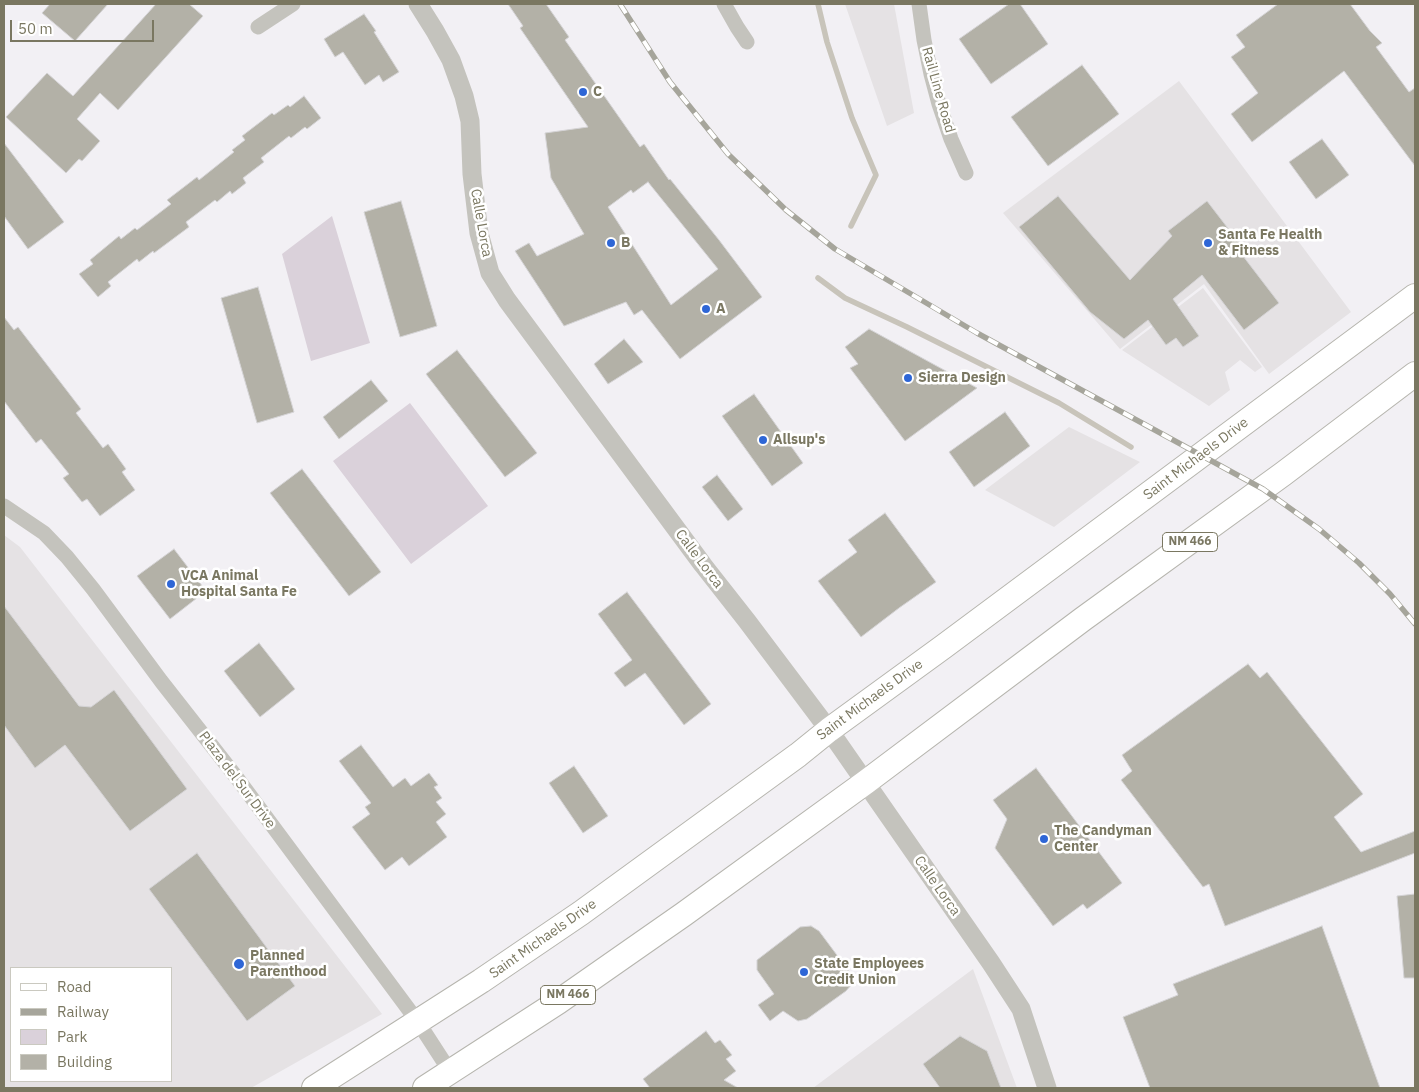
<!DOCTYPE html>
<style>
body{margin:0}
#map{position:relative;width:1419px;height:1092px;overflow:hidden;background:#f2f0f4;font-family:"IBM Plex Sans",sans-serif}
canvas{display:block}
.frame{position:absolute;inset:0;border:5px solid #7a7761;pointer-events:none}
.legend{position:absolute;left:10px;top:967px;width:162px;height:115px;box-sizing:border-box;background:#fff;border:1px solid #cac9c0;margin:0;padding:6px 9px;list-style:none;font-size:15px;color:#7a7761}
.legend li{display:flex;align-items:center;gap:10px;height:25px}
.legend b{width:25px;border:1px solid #cac9c0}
.scale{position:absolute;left:10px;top:20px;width:144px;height:22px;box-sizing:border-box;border:2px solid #7a7761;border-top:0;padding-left:6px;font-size:15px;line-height:18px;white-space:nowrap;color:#7a7761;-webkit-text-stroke:4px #fff;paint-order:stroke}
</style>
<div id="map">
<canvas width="1419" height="1092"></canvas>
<div class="frame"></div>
<ul class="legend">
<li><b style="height:6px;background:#fff"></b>Road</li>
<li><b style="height:6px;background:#a6a59b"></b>Railway</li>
<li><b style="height:14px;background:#dad1da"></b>Park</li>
<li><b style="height:14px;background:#b3b1a7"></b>Building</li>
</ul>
<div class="scale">50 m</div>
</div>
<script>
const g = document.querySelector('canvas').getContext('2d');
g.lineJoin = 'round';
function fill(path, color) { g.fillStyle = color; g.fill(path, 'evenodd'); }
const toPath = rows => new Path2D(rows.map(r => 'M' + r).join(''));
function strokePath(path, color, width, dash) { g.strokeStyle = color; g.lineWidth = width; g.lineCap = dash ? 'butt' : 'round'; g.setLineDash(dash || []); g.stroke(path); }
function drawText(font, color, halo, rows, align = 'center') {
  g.font = font + ' "IBM Plex Sans",sans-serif'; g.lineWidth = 5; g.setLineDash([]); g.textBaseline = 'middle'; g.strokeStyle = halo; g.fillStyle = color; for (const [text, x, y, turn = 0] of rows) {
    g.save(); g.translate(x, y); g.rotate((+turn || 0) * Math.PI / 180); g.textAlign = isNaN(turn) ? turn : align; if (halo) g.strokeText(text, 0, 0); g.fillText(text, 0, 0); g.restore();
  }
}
fill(toPath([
 [845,4,894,4,914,113,887,126],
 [1179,81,1351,312,1269,374,1204,284,1120,349,1003,213],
 [1203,288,1262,367,1255,372,1240,360,1225,372,1230,390,1209,406,1122,350],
 [1069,427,1140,462,1054,527,985,490],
 [4,535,20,547,382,1014,251,1088,4,1088],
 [11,968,171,968,171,1081,11,1081],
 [973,969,1017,1088,813,1088]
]), '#e5e2e4');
fill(toPath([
 [332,216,370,343,311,361,282,254],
 [410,403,488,506,411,564,333,461]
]), '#dad1da');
strokePath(toPath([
 [818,4,827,42,852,118,876,175,851,226],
 [818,278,845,298,907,327,1059,403,1131,447]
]), '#c8c4ba', 5.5);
const building = toPath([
 [50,4,108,4,75,41,42,13,50,4],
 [156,4,189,4,203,16,118,110,100,93,77,119,100,141,82,161,79,159,66,173,6,117,47,73,73,96,156,4],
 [508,4,546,4,569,37,565,40,640,147,644,144,669,180,670,179,719,240,762,297,680,359,642,310,634,315,626,302,564,326,515,251,529,243,537,256,584,234,551,178,545,133,588,127,520,28,523,26,508,4],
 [648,182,718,269,671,305,608,207,631,190,633,193,648,182],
 [1009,4,1020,4,1048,44,991,84,959,39,1009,4],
 [1278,4,1350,4,1370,31,1382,43,1376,47,1409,92,1415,88,1415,166,1344,71,1252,142,1231,114,1258,93,1231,57,1245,47,1236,35,1278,4],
 [364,14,376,31,374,32,399,72,383,82,379,75,365,85,343,52,335,57,324,39,364,14],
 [1082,65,1119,114,1048,166,1011,117,1082,65],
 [304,96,321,118,307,129,305,127,291,138,289,136,261,158,264,162,243,178,246,183,232,194,230,191,217,202,215,200,186,222,189,227,154,253,153,251,139,262,137,259,108,282,111,286,98,297,79,274,93,264,90,260,119,236,121,239,135,228,137,230,171,204,167,200,197,177,199,180,234,152,232,150,245,140,242,136,272,113,274,115,288,105,290,107,304,96],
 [1322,139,1349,175,1316,199,1289,162,1322,139],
 [4,143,64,222,28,249,4,216,4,143],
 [1058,196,1130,280,1172,236,1168,231,1207,201,1247,253,1243,256,1279,303,1244,330,1202,275,1173,299,1199,336,1183,347,1176,338,1166,345,1148,320,1124,339,1090,312,1019,227,1058,196],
 [401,201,437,326,400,337,364,212,401,201],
 [258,287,294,412,257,423,221,298,258,287],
 [4,317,14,330,18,327,81,409,76,413,103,448,108,444,126,469,122,472,135,490,100,516,87,499,82,502,63,478,69,474,41,439,36,443,4,401,4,317],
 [869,329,977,388,905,441,850,368,858,364,845,347,869,329],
 [624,339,643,362,608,384,594,364,624,339],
 [457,350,537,453,505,477,426,374,457,350],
 [371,380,388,401,339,439,323,417,371,380],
 [754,394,803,463,772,486,722,416,754,394],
 [1005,412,1030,446,974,487,949,452,1005,412],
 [302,469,381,572,349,596,270,493,302,469],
 [717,475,743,509,728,521,702,487,717,475],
 [885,513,936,582,899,608,861,637,818,581,857,552,848,540,885,513],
 [174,549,206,591,170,619,137,576,174,549],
 [627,592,711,704,684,725,645,673,625,687,614,673,632,660,598,614,627,592],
 [4,606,79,706,91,707,114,690,187,789,130,831,65,745,35,768,4,725,4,606],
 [259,643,295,689,260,717,224,671,259,643],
 [1248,664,1260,678,1267,672,1363,794,1334,817,1361,852,1415,831,1415,853,1225,926,1209,884,1203,887,1121,780,1132,771,1122,755,1248,664],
 [361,745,393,787,405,778,411,786,429,773,438,785,434,787,442,798,436,802,446,814,436,822,447,837,409,866,402,857,385,870,352,827,370,814,365,807,371,803,339,761,361,745],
 [574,766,608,816,583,833,549,783,574,766],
 [1036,768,1122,883,1087,909,1083,904,1053,926,995,848,1007,819,993,800,1036,768],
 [197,853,295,986,247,1021,149,889,197,853],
 [1415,894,1415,978,1404,978,1397,896,1415,894],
 [811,926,819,931,851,974,852,984,846,991,807,1019,798,1021,783,1011,770,1021,758,1005,774,994,757,970,757,960,800,927,811,926],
 [1322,926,1380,1088,1150,1088,1123,1017,1178,995,1173,984,1322,926],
 [706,1031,715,1043,720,1040,732,1055,726,1059,736,1071,724,1080,738,1088,650,1088,643,1079,706,1031],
 [960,1036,987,1051,1001,1088,940,1088,923,1064,960,1036]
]);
fill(building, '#b3b1a7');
strokePath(building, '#d4d3d5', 1);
const primary = toPath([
 [314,1088,481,981,581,913,798,755,829,730,943,647,1415,296],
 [425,1088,558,1002,684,914,866,782,1083,619,1283,474,1415,374]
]);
strokePath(primary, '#b6b5ae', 26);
strokePath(toPath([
 [724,4,737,27,747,42],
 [919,4,924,40,931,74,939,104,951,139,966,173],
 [258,27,293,4],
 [4,506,44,533,67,557,93,589,161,681,237,778,418,1022,451,1073]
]), '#c4c3bd', 15);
strokePath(toPath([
 [418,4,435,31,451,60,464,96,470,121,472,174,479,233,490,273,507,300,703,565,747,621,829,730,991,963,1021,1009,1047,1088]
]), '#c4c3bd', 19);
strokePath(primary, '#fff', 24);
const rail = toPath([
 [620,4,670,82,728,154,786,210,835,249,977,333,1263,489,1319,529,1359,563,1390,594,1415,624]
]);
strokePath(rail, '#a6a59b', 5.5);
strokePath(rail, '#fff', 4, [11]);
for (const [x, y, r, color] of [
 [583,92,5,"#2e66d6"],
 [611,243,5,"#2e66d6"],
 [1208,243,5,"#2e66d6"],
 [706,309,5,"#2e66d6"],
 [908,378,5,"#2e66d6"],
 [763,440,5,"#2e66d6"],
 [171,584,5,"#2e66d6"],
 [1044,839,5,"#2e66d6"],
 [239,964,6,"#2e66d6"],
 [804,972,5,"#2e66d6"]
]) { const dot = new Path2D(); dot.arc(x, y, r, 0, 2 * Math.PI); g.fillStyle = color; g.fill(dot); strokePath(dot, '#fff', 2); }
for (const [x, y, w] of [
 [1190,542,55],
 [568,995,55]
]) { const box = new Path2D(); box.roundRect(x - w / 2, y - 9.5, w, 19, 4); g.fillStyle = '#fff'; g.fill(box); strokePath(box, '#7a7761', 1); }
drawText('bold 12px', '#7a7761', null, [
 ["NM 466",1190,542],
 ["NM 466",568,995]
]);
drawText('14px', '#7a7761', '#fff', [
 ["Rail Line Road",938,90,74],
 ["Calle Lorca",481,223,80],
 ["Saint Michaels Drive",1196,459,-37],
 ["Calle Lorca",699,559,53],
 ["Saint Michaels Drive",870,700,-36],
 ["Plaza del Sur Drive",237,780,53],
 ["Calle Lorca",937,886,55],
 ["Saint Michaels Drive",543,939,-35]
]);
drawText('bold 14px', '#7a7761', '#fff', [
 ["C",593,92],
 ["Santa Fe Health",1218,235],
 ["& Fitness",1218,251],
 ["B",621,243],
 ["A",716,309],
 ["Sierra Design",918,378],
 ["Allsup's",773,440],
 ["VCA Animal",181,576],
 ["Hospital Santa Fe",181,592],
 ["The Candyman",1054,831],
 ["Center",1054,847],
 ["Planned",250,956],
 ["Parenthood",250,972],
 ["State Employees",814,964],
 ["Credit Union",814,980]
], 'left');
</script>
